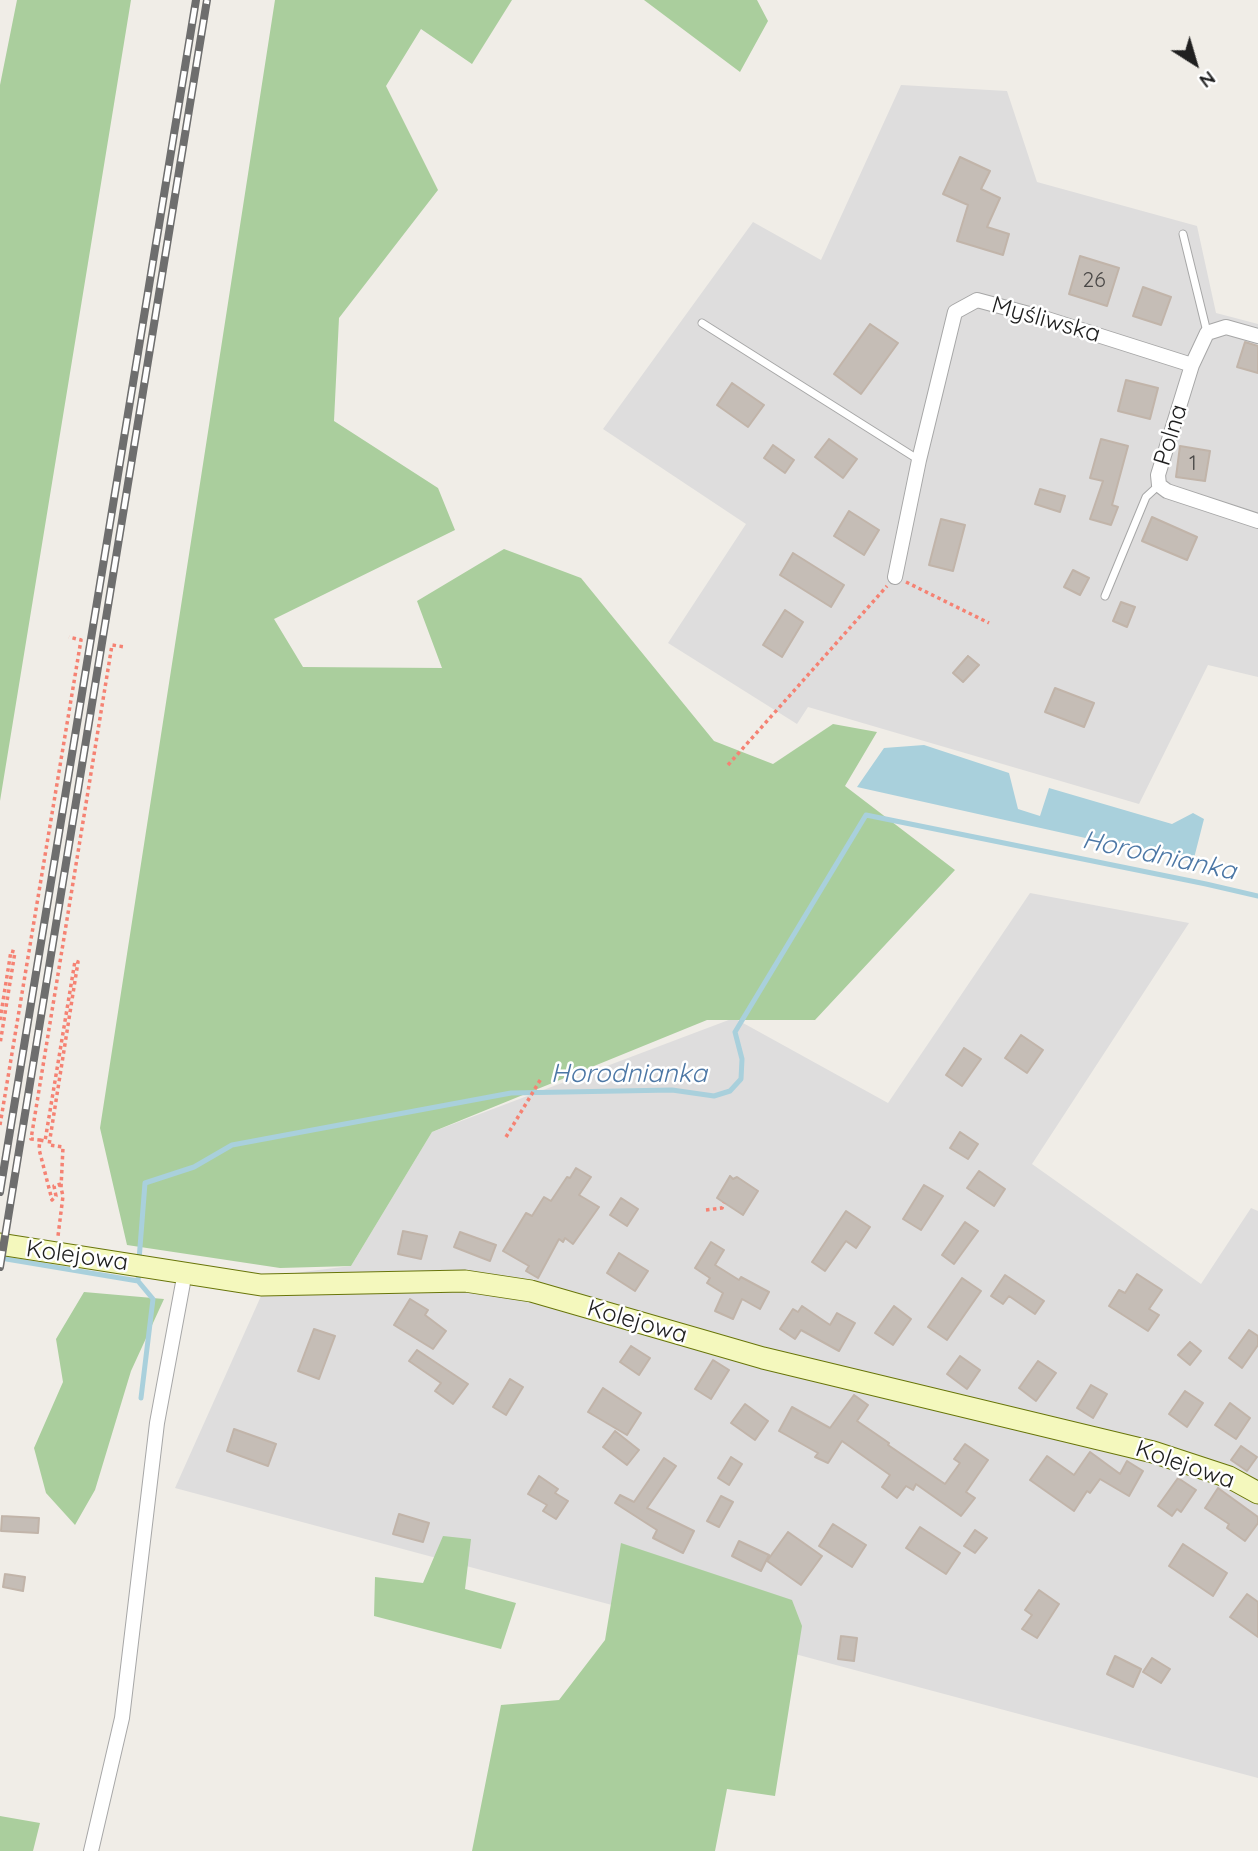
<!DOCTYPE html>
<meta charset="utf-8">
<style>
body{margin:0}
#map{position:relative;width:1258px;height:1851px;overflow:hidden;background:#f0ede7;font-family:Quicksand,sans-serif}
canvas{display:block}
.north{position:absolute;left:1160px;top:28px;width:70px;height:70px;-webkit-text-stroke:5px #fff;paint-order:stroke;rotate:143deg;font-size:19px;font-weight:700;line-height:28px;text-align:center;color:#202020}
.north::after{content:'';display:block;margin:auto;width:24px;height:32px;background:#202020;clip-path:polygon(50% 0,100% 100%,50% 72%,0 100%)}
</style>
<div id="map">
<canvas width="1258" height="1851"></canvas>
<div class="north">N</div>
</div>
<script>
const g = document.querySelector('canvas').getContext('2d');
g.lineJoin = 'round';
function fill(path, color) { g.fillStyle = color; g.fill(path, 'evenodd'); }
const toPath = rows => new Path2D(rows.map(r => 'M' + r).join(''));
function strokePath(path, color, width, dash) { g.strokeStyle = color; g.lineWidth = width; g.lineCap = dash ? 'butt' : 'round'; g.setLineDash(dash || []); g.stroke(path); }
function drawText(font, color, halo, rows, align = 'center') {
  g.font = font + ' Quicksand,sans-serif'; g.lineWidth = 5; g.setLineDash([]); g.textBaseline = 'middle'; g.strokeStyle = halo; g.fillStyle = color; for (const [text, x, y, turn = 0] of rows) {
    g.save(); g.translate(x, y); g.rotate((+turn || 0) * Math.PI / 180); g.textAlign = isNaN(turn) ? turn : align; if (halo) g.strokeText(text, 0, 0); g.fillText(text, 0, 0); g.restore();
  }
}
fill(toPath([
 [901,85,1007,91,1037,182,1197,226,1216,313,1258,324,1258,677,1208,665,1139,804,808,707,797,724,668,643,746,524,603,429,753,222,821,260],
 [1030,893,1189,923,1032,1164,1201,1284,1251,1208,1258,1211,1258,1778,175,1488,270,1276,351,1266,432,1132,734,1018,888,1103]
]), '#dedddd');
fill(toPath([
 [17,0,131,0,0,801,0,85],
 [275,0,512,0,472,64,421,29,386,86,438,190,339,318,334,421,438,488,455,530,274,619,303,667,442,668,417,601,504,549,581,578,714,741,773,764,833,724,877,732,845,786,955,870,815,1020,707,1020,432,1132,351,1266,280,1268,127,1245,100,1128],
 [644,0,757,0,768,21,740,72],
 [84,1292,164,1299,131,1371,95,1490,75,1525,46,1493,34,1448,63,1382,56,1339],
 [443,1536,471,1539,465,1589,516,1603,501,1649,374,1616,375,1577,423,1583],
 [621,1543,792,1600,802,1626,775,1796,727,1789,715,1851,472,1851,501,1705,559,1700,605,1640],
 [0,1816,40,1823,33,1851,0,1851]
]), '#aace9d');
fill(toPath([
 [924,745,1009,773,1018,809,1040,816,1049,788,1172,824,1193,813,1204,819,1193,862,857,787,884,748]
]), '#a9d0dc');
strokePath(toPath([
 [0,1258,138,1281,139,1269],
 [139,1260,145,1183,194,1167,232,1145,511,1093,672,1090,714,1096,730,1091,741,1079,742,1059,735,1032,866,815,1206,884,1258,896],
 [138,1281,153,1299,141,1398]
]), '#a9d0dc', 5);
const building = toPath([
 [960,157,990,171,981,189,1000,198,987,227,1009,234,1003,255,957,241,968,205,943,194,960,157],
 [1080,256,1119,268,1107,306,1069,294,1080,256],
 [1143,287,1171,297,1161,325,1133,316,1143,287],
 [870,324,898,343,861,394,834,374,870,324],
 [1245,342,1258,346,1258,373,1237,367,1245,342],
 [1126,380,1158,388,1150,419,1118,411,1126,380],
 [732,383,764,405,748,427,717,405,732,383],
 [829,439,857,459,843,478,815,457,829,439],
 [1101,439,1128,446,1112,505,1118,507,1111,525,1090,519,1103,481,1090,478,1101,439],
 [773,445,794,460,785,473,764,458,773,445],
 [1180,446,1210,451,1205,481,1176,477,1180,446],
 [1040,489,1065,496,1060,512,1035,504,1040,489],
 [849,511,879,530,864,555,834,536,849,511],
 [1152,517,1197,537,1187,560,1142,541,1152,517],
 [941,519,965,525,953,571,929,565,941,519],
 [793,553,844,585,831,607,780,575,793,553],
 [1073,570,1089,578,1080,595,1064,587,1073,570],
 [1121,602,1135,607,1127,627,1113,621,1121,602],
 [785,610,803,622,782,657,763,645,785,610],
 [968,656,979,665,963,682,953,673,968,656],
 [1055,688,1094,703,1084,727,1045,712,1055,688],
 [1021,1035,1043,1050,1027,1073,1005,1058,1021,1035],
 [964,1048,981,1059,962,1086,946,1075,964,1048],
 [960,1132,978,1144,968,1159,950,1148,960,1132],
 [576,1168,591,1177,579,1195,599,1207,573,1244,565,1238,563,1242,559,1239,538,1278,526,1271,529,1266,503,1251,526,1213,532,1216,544,1197,551,1201,567,1177,570,1178,576,1168],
 [979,1171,1005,1189,994,1206,967,1188,979,1171],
 [730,1176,733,1179,737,1177,758,1191,743,1215,717,1198,730,1176],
 [924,1185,943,1196,921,1230,903,1219,924,1185],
 [621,1198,638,1209,627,1226,610,1215,621,1198],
 [846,1211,870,1227,856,1248,846,1241,825,1271,812,1262,846,1211],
 [965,1222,978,1231,954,1264,942,1255,965,1222],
 [403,1231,427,1236,421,1259,398,1254,403,1231],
 [460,1232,496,1245,490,1261,454,1247,460,1232],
 [711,1242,724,1250,715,1265,739,1280,741,1277,769,1292,760,1309,742,1299,733,1319,715,1311,723,1293,707,1283,710,1278,695,1268,711,1242],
 [619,1253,648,1271,635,1291,607,1273,619,1253],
 [1137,1274,1162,1290,1149,1309,1159,1315,1148,1331,1109,1306,1119,1290,1125,1293,1137,1274],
 [1005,1275,1044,1301,1035,1314,1009,1296,1003,1304,991,1296,1005,1275],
 [962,1278,981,1291,947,1340,928,1327,962,1278],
 [410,1299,428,1310,425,1315,446,1331,433,1349,394,1325,410,1299],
 [802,1306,830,1325,837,1313,855,1323,839,1351,801,1330,795,1339,780,1329,793,1309,798,1312,802,1306],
 [894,1306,911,1319,893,1345,875,1333,894,1306],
 [314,1329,335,1336,319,1379,298,1371,314,1329],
 [1249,1330,1258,1336,1258,1345,1242,1368,1229,1358,1249,1330],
 [1190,1342,1201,1351,1190,1365,1178,1355,1190,1342],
 [631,1346,650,1358,639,1375,620,1362,631,1346],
 [417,1350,468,1384,453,1404,435,1391,441,1383,409,1361,417,1350],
 [960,1356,980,1370,967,1389,947,1374,960,1356],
 [713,1360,729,1370,711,1399,695,1389,713,1360],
 [1038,1361,1056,1373,1036,1401,1019,1388,1038,1361],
 [510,1379,523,1387,506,1415,493,1407,510,1379],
 [1091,1385,1107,1394,1093,1418,1077,1408,1091,1385],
 [603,1388,641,1413,627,1435,588,1412,603,1388],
 [1185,1391,1203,1403,1187,1427,1169,1414,1185,1391],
 [854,1395,868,1405,857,1421,889,1443,888,1445,945,1484,960,1463,954,1459,965,1444,988,1460,966,1492,975,1498,961,1516,916,1484,913,1490,906,1486,897,1498,882,1487,890,1475,842,1441,828,1463,815,1457,818,1453,779,1431,792,1407,830,1428,854,1395],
 [1230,1403,1250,1418,1236,1439,1215,1425,1230,1403],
 [745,1404,768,1421,755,1440,731,1423,745,1404],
 [234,1429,276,1444,268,1466,227,1451,234,1429],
 [615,1431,639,1450,627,1465,603,1447,615,1431],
 [1241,1446,1257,1457,1247,1471,1231,1460,1241,1446],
 [1090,1452,1120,1474,1127,1461,1143,1471,1129,1496,1100,1479,1090,1493,1087,1491,1074,1511,1030,1480,1047,1456,1074,1475,1090,1452],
 [731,1457,742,1464,729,1485,718,1478,731,1457],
 [664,1458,676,1466,647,1508,694,1531,683,1553,653,1538,657,1530,615,1503,620,1495,634,1502,664,1458],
 [539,1476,558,1489,555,1493,568,1501,556,1519,543,1511,547,1505,528,1494,539,1476],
 [1178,1478,1196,1490,1181,1512,1177,1509,1172,1516,1158,1506,1178,1478],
 [1218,1488,1258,1517,1258,1523,1245,1541,1227,1528,1229,1524,1205,1508,1218,1488],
 [721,1496,733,1502,719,1527,707,1521,721,1496],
 [399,1514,429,1523,423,1542,393,1534,399,1514],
 [2,1516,39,1518,38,1533,1,1531,2,1516],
 [833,1524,866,1545,852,1567,819,1546,833,1524],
 [920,1527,960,1553,946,1574,906,1548,920,1527],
 [975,1530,987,1538,975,1553,964,1546,975,1530],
 [788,1532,822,1556,801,1585,767,1561,788,1532],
 [739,1541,769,1555,761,1571,732,1556,739,1541],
 [1183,1544,1227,1573,1213,1596,1169,1566,1183,1544],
 [5,1574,25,1577,23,1591,3,1587,5,1574],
 [1039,1590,1059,1604,1037,1638,1022,1629,1032,1615,1025,1610,1039,1590],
 [1247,1594,1258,1602,1258,1637,1230,1617,1247,1594],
 [841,1636,857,1638,854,1661,838,1659,841,1636],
 [1115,1656,1141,1669,1133,1687,1107,1674,1115,1656],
 [1152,1658,1170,1669,1161,1683,1143,1672,1152,1658]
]);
fill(building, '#c5bdb6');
strokePath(building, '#c1b4a9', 2);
const lane = toPath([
 [1183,234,1207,332],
 [702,323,919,460],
 [1105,596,1146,497,1159,485]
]);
const street = toPath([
 [1258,336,1226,327,1207,333,1192,365,1158,475,1159,485,1167,491,1258,521],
 [895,577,919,460,955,312,977,300,1044,318,1192,365],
 [91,1851,122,1718,157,1423,185,1272]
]);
const secondary = toPath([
 [0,1244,261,1285,465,1281,531,1291,763,1358,1153,1452,1229,1477,1258,1493]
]);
strokePath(lane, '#a7a7a7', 9);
strokePath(street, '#a7a7a7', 16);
strokePath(secondary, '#687509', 23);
strokePath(toPath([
 [906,582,989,623],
 [728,765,887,586],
 [0,1020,11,951,15,952,0,1044],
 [0,1125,81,640,69,637],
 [506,1137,542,1077],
 [40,1140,45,1141,75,961,78,962,49,1145,63,1147,61,1188,63,1196,58,1236],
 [61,1184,54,1186,56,1196,52,1200,39,1149,40,1140,31,1139,112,645,125,647],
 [706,1210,722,1208,724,1203]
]), '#f58273', 3.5, [3.5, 3.5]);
strokePath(lane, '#fff', 7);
strokePath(street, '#fff', 14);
strokePath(secondary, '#f4f8bd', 21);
const rail = toPath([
 [0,1192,196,0],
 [0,1267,207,0]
]);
strokePath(rail, '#6e6e6e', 8);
strokePath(rail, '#fff', 5, [16]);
drawText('21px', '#494746', null, [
 ["26",1094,281],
 ["1",1193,464]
]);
drawText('24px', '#202020', '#fff', [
 ["Myśliwska",1046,320,16],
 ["Polna",1171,435,-73],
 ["Kolejowa",77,1256,8],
 ["Kolejowa",637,1322,16],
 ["Kolejowa",1185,1465,19]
]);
drawText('italic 26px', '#4c77a5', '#fff', [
 ["Horodnianka",1159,856,12],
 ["Horodnianka",629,1074]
]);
</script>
